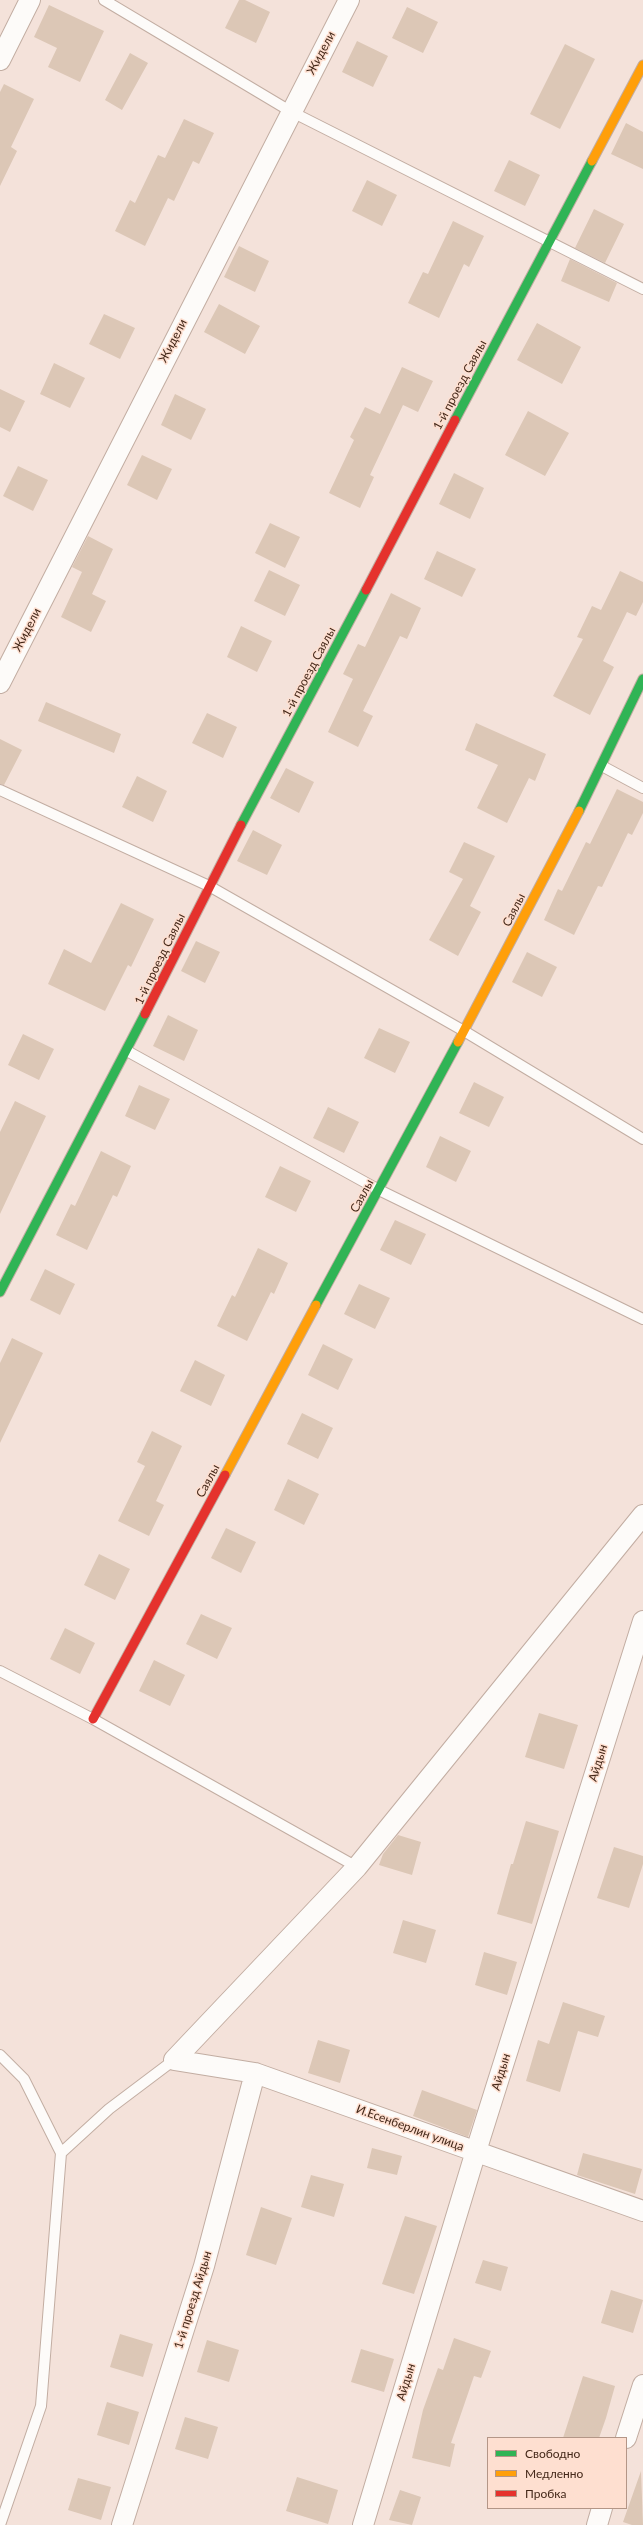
<!DOCTYPE html>
<meta charset="utf-8">
<style>
body{margin:0}
#map{position:relative;width:643px;height:2525px;overflow:hidden;background:#f4e2da;font-family:Lato,sans-serif}
canvas{display:block}
.legend{position:absolute;left:487px;top:2437px;width:140px;height:72px;box-sizing:border-box;background:#fedfd0;border:1px solid #b49687;margin:0;padding:5px 7px;list-style:none;font-size:12px;color:#442819}
.legend li{display:flex;align-items:center;gap:8px;height:20px}
.legend b{width:20px;border:1px solid #b49687}
</style>
<div id="map">
<canvas width="643" height="2525"></canvas>
<ul class="legend">
<li><b style="height:5px;background:#30b455"></b>Свободно</li>
<li><b style="height:5px;background:#ff9f0a"></b>Медленно</li>
<li><b style="height:5px;background:#e5322d"></b>Пробка</li>
</ul>
</div>
<script>
const g = document.querySelector('canvas').getContext('2d');
g.lineJoin = 'round';
function fill(path, color) { g.fillStyle = color; g.fill(path, 'evenodd'); }
const toPath = rows => new Path2D(rows.map(r => 'M' + r).join(''));
function strokePath(path, color, width, dash) { g.strokeStyle = color; g.lineWidth = width; g.lineCap = dash ? 'butt' : 'round'; g.setLineDash(dash || []); g.stroke(path); }
function drawText(font, color, halo, rows, align = 'center') {
  g.font = font + ' Lato,sans-serif'; g.lineWidth = 3; g.setLineDash([]); g.textBaseline = 'middle'; g.strokeStyle = halo; g.fillStyle = color; for (const [text, x, y, turn = 0] of rows) {
    g.save(); g.translate(x, y); g.rotate((+turn || 0) * Math.PI / 180); g.textAlign = isNaN(turn) ? turn : align; if (halo) g.strokeText(text, 0, 0); g.fillText(text, 0, 0); g.restore();
  }
}
fill(toPath([
 [239,0,245,0,270,12,256,43,225,28],
 [49,5,104,31,80,82,48,67,57,48,34,37],
 [407,7,438,22,423,53,392,38],
 [357,41,388,56,373,87,342,72],
 [565,44,595,59,560,129,530,114],
 [130,53,148,63,122,110,105,100],
 [4,84,34,99,11,147,17,151,0,186,0,92],
 [184,119,214,133,199,164,193,161,174,201,168,198,145,246,115,231,130,200,135,203,158,155,165,158],
 [626,123,643,132,643,169,611,154],
 [509,160,540,175,525,206,494,191],
 [367,180,397,195,382,226,352,211],
 [594,209,624,224,605,263,575,248],
 [453,221,484,236,469,267,464,264,439,318,408,303,423,272,428,274],
 [239,246,269,261,255,292,224,277],
 [570,259,617,283,609,302,561,281],
 [219,304,260,326,245,354,204,332],
 [104,314,135,328,120,359,89,344],
 [537,323,581,347,562,384,517,360],
 [54,363,85,378,70,408,40,394],
 [402,367,433,381,418,412,403,405,370,475,374,477,360,508,329,493,354,440,350,437,365,407,380,414],
 [0,389,25,401,10,432,0,427],
 [175,394,206,409,191,440,161,425],
 [528,411,569,433,545,476,505,455],
 [142,455,172,469,157,500,127,485],
 [18,466,48,480,33,511,3,496],
 [454,473,484,488,470,519,439,504],
 [270,523,300,537,285,568,255,553],
 [88,536,113,549,92,594,106,601,91,632,61,617,82,572,72,567],
 [437,551,476,569,462,597,424,579],
 [269,570,300,585,285,616,254,601],
 [620,571,643,582,643,602,636,616,627,612,603,661,614,667,590,715,553,696,583,639,577,637,592,606,601,610],
 [391,593,421,608,407,639,400,636,363,711,373,716,358,747,328,732,353,679,343,674,358,644,365,647],
 [241,626,272,641,257,672,227,657],
 [46,702,121,734,114,753,38,721],
 [207,713,237,727,223,758,192,743],
 [476,723,546,754,535,781,529,778,507,823,477,808,498,765,465,750],
 [0,739,22,750,4,785,0,784],
 [286,768,314,782,299,813,270,798],
 [137,776,167,791,153,822,122,807],
 [617,789,643,802,643,813,632,835,628,833,602,887,598,886,574,935,544,920,558,889,562,891,586,842,590,844],
 [253,830,282,845,267,875,237,861],
 [464,842,495,856,470,906,481,912,458,956,429,940,463,879,449,872],
 [121,903,154,919,131,967,128,965,105,1011,48,984,64,949,91,963],
 [196,941,220,952,205,983,181,971],
 [527,952,557,967,542,997,512,982],
 [168,1015,198,1030,184,1061,153,1046],
 [379,1028,410,1042,395,1073,364,1058],
 [23,1034,54,1049,39,1080,8,1065],
 [474,1082,504,1097,489,1127,459,1113],
 [139,1085,170,1099,155,1130,125,1116],
 [15,1101,46,1116,0,1214,0,1132],
 [328,1107,359,1122,344,1153,313,1138],
 [440,1136,471,1151,456,1182,426,1167],
 [101,1151,131,1166,117,1197,113,1195,87,1250,56,1235,71,1204,75,1206],
 [280,1166,311,1181,296,1212,265,1197],
 [395,1220,426,1234,411,1265,380,1250],
 [258,1248,288,1263,274,1294,271,1292,247,1341,217,1326,232,1295,235,1297],
 [45,1269,75,1284,60,1315,30,1300],
 [359,1284,390,1298,375,1329,344,1314],
 [12,1338,43,1353,0,1443,0,1363],
 [323,1344,353,1359,338,1390,308,1375],
 [195,1360,225,1375,211,1406,180,1391],
 [302,1413,333,1428,318,1459,287,1444],
 [152,1431,182,1446,156,1501,164,1505,149,1536,118,1521,145,1466,137,1462],
 [288,1479,319,1494,304,1525,274,1510],
 [226,1528,256,1542,241,1573,211,1558],
 [99,1554,130,1569,115,1600,84,1585],
 [201,1614,232,1628,217,1659,186,1644],
 [65,1628,95,1643,80,1674,50,1659],
 [154,1660,185,1675,170,1706,139,1691],
 [539,1713,578,1725,564,1769,525,1757],
 [526,1821,559,1831,532,1924,497,1914,511,1864,513,1864],
 [398,1835,421,1842,412,1875,379,1865,383,1854],
 [614,1847,643,1856,643,1864,629,1908,597,1898],
 [403,1920,436,1930,426,1963,393,1953],
 [484,1952,517,1962,507,1995,475,1985],
 [563,2002,605,2016,598,2037,578,2031,560,2092,526,2081,538,2040,549,2044],
 [318,2040,350,2050,340,2083,308,2073],
 [422,2090,477,2110,468,2137,413,2116],
 [372,2148,402,2156,397,2175,367,2168],
 [583,2153,642,2169,635,2194,577,2175],
 [311,2175,344,2184,334,2217,301,2207],
 [261,2207,292,2218,276,2265,246,2255],
 [405,2216,437,2226,414,2294,382,2284],
 [483,2260,508,2267,501,2291,475,2283],
 [611,2290,643,2300,633,2333,601,2323],
 [120,2334,153,2344,143,2377,110,2367],
 [454,2338,491,2351,481,2378,474,2376,451,2443,455,2444,450,2467,412,2458,423,2410,438,2368,443,2370],
 [207,2340,239,2350,229,2382,197,2372],
 [361,2349,394,2359,384,2392,351,2382],
 [583,2376,615,2386,606,2418,599,2438,563,2438],
 [107,2402,139,2412,129,2445,97,2435],
 [185,2417,218,2427,208,2459,175,2449],
 [641,2471,643,2525,632,2525,623,2522],
 [297,2477,338,2490,328,2524,286,2511],
 [78,2478,111,2487,101,2520,68,2510],
 [400,2490,421,2497,412,2525,389,2520]
]), '#dcc7b6');
const lane = toPath([
 [104,0,290,111,643,289],
 [602,766,643,788],
 [0,790,209,886,464,1031,643,1139],
 [127,1051,379,1190,643,1319],
 [0,1671,93,1719,357,1867],
 [0,2055,24,2079,61,2153],
 [0,2525,41,2406,61,2153,109,2109,174,2060]
]);
const street = toPath([
 [0,60,30,0],
 [0,683,349,0],
 [174,2060,357,1867,643,1515],
 [174,2060,255,2073,643,2211],
 [626,2438,643,2385],
 [122,2525,204,2266,255,2073],
 [363,2525,476,2151,643,1621],
 [597,2525,602,2508]
]);
const fast = toPath([
 [455,420,592,161],
 [579,811,643,679],
 [241,825,366,590],
 [0,1292,145,1014],
 [316,1305,458,1042]
]);
const slow = toPath([
 [592,161,643,65],
 [458,1042,579,811],
 [225,1475,316,1305]
]);
const jam = toPath([
 [366,590,455,420],
 [145,1014,241,825],
 [93,1719,225,1475]
]);
strokePath(lane, '#c2ada2', 12);
strokePath(street, '#c2ada2', 22);
strokePath(fast, '#c2ada2', 11);
strokePath(slow, '#c2ada2', 11);
strokePath(jam, '#c2ada2', 11);
strokePath(lane, '#fdfbf9', 10);
strokePath(street, '#fdfbf9', 20);
strokePath(fast, '#30b455', 9);
strokePath(slow, '#ff9f0a', 9);
strokePath(jam, '#e5322d', 9);
drawText('12px', '#442819', '#fedfd0', [
 ["Жидели",321,53,-62],
 ["Жидели",173,341,-63],
 ["1-й проезд Саялы",460,385,-62],
 ["Жидели",27,630,-63],
 ["1-й проезд Саялы",309,672,-62],
 ["Саялы",514,910,-63],
 ["1-й проезд Саялы",160,959,-64],
 ["Саялы",362,1196,-62],
 ["Саялы",208,1481,-62],
 ["Айдын",598,1763,-73],
 ["Айдын",501,2072,-73],
 ["И.Есенберлин улица",410,2128,20],
 ["1-й проезд Айдын",193,2300,-73],
 ["Айдын",406,2382,-73]
]);
</script>
